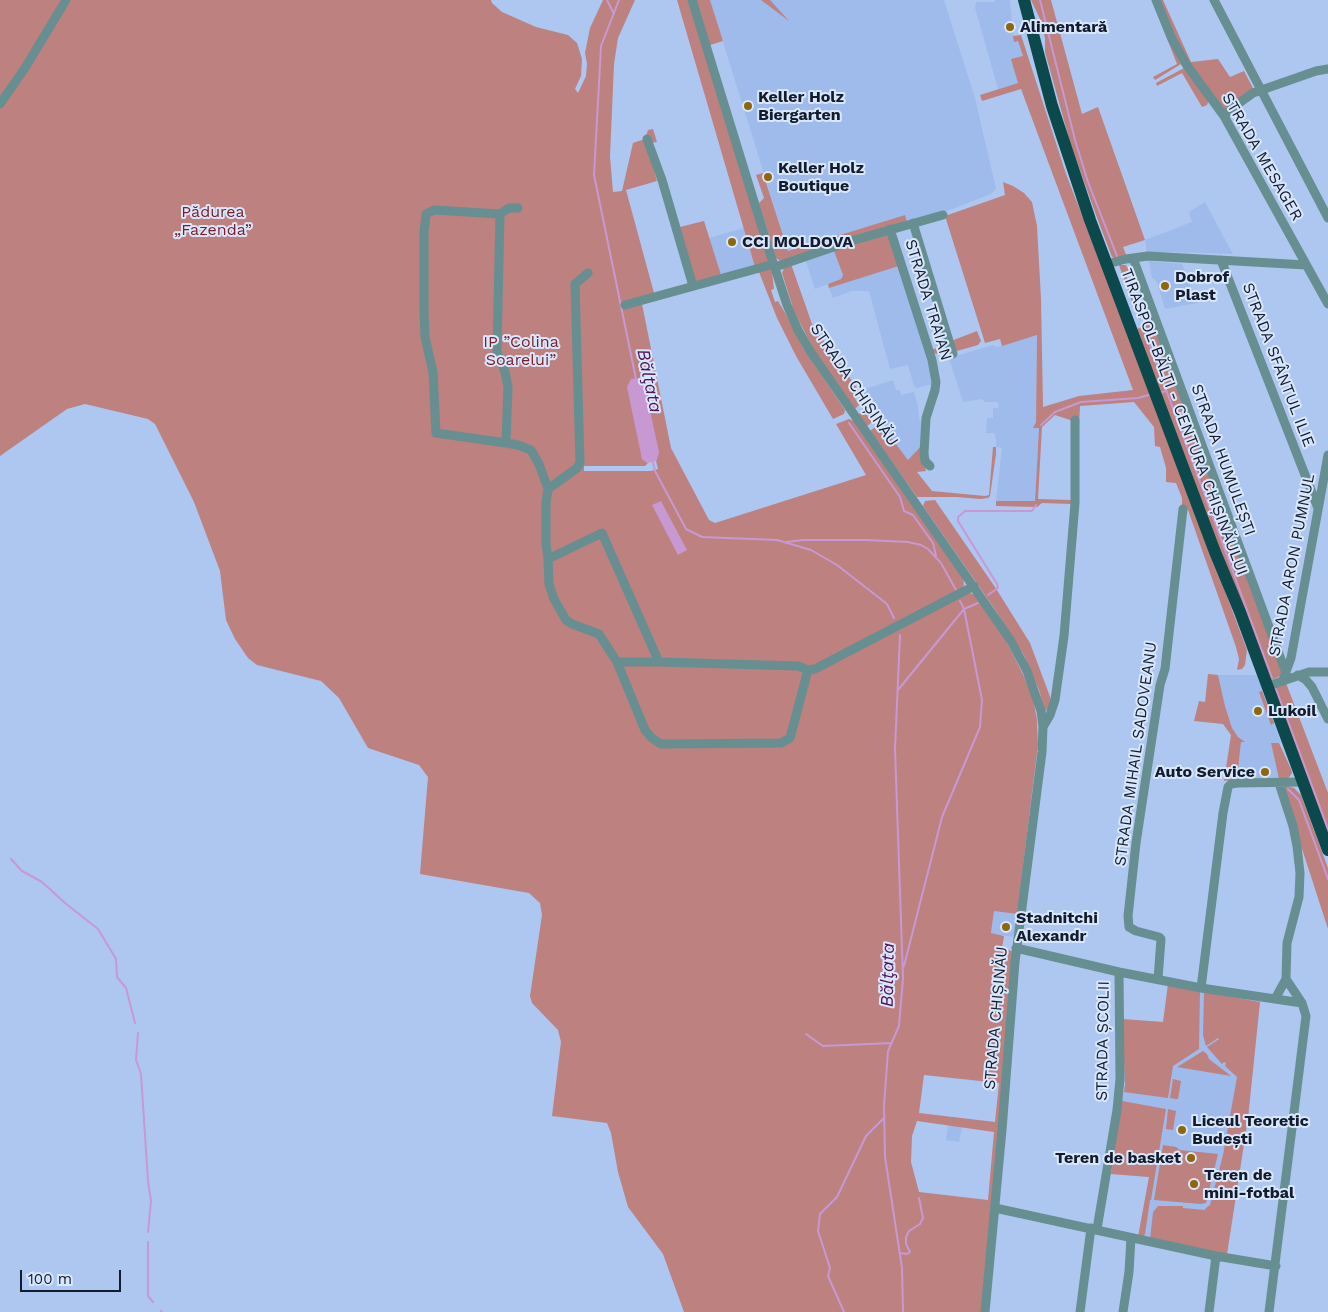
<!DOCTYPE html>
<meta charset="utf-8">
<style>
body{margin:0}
#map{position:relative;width:1328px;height:1312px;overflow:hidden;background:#adc7f1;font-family:"Work Sans",sans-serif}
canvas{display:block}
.scale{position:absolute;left:20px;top:1270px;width:101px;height:22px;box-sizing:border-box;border:2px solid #131c2c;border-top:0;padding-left:6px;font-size:15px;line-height:18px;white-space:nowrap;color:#131c2c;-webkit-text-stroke:4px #d9e7fd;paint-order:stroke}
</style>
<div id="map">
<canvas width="1328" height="1312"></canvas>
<div class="scale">100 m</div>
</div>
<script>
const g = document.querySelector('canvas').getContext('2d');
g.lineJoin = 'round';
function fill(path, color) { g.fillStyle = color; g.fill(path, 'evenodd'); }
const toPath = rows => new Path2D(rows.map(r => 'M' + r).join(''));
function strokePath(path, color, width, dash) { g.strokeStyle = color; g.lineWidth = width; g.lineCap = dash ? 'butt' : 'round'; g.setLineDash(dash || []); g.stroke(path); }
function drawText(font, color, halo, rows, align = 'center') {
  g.font = font + ' "Work Sans",sans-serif'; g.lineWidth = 4; g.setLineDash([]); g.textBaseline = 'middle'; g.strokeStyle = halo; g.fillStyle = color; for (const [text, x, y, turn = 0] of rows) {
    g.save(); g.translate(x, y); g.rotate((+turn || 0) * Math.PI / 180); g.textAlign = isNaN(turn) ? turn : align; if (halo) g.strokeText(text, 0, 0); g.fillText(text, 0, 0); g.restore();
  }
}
fill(toPath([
 [710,0,944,0,975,98,996,189,991,194,942,213,907,222,905,215,788,251],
 [995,0,1010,0,1014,41,1018,41,1023,56,1018,83,998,89,975,8,976,2,995,2],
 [1205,202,1233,254,1170,252,1147,254,1145,240,1192,222,1189,212],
 [704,221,709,238,744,228,755,267,696,282,680,227],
 [834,251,843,275,841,279,815,289,805,258],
 [1149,261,1182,264,1197,303,1165,309,1157,282,1152,278],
 [899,266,930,365,933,384,917,388,914,386,908,365,890,369,869,291,851,291,833,298,829,288],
 [1037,335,1036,422,1034,427,1039,428,1035,502,996,501,1002,448,996,447,996,440,994,433,986,433,987,418,993,418,993,408,999,408,998,402,985,402,982,399,963,402,949,358,993,345,997,347],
 [893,380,896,390,900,390,901,395,914,392,918,406,919,418,922,424,921,446,908,460,870,410,859,391],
 [1218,675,1257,675,1281,743,1271,743,1279,779,1237,779,1241,742,1232,728,1225,706],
 [994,911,1017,914,1014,937,991,934],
 [1168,984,1260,1002,1248,1118,1227,1254,1138,1237,1149,1177,1111,1174,1125,1085,1122,1019,1164,1022],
 [948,1125,962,1127,959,1142,946,1140]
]), '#9ebbec');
fill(toPath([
 [0,0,491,0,492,3,502,12,536,27,568,35,577,43,582,59,581,76,575,89,578,93,586,76,587,64,585,53,590,28,603,0,635,0,618,38,614,64,610,156,613,192,622,191,633,143,645,139,648,130,653,129,657,142,650,143,645,139,657,181,626,190,654,293,642,304,671,448,709,520,715,523,866,475,836,424,849,419,854,421,963,577,964,585,962,590,965,595,970,593,975,595,1005,639,1022,672,1033,698,1037,720,1038,745,1017,914,994,911,991,933,1004,936,1002,949,1013,951,1003,1084,981,1312,684,1312,663,1254,628,1207,618,1172,611,1133,607,1123,552,1116,561,1042,558,1030,532,1003,530,996,542,915,540,903,529,893,420,874,428,777,419,765,368,748,339,698,321,681,257,665,248,658,235,639,226,620,220,571,194,502,155,424,148,419,85,404,67,409,0,456],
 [659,452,656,461,658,469,651,471,584,471,584,466,645,466,648,463,642,459],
 [924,1075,999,1083,995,1122,919,1113],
 [917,1121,994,1132,988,1200,919,1192,911,1162,912,1136],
 [677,0,688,0,769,262,755,267],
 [696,0,710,0,723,41,710,45],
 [761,0,770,0,789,21],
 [1031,0,1051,0,1082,114,1098,107,1145,240,1123,247,1127,257,1116,259,1112,257,1096,215,1070,142,1045,52,1045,38,1040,19],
 [1152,0,1181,64,1155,80,1153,77,1177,64],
 [1158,0,1163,0,1191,62,1218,59,1230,77,1244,71,1254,90,1225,112,1188,64],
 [1021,35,1066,174,1154,400,1247,650,1245,665,1242,669,1237,670,1239,659,1236,647,1188,510,1182,506,1182,498,1176,483,1166,482,1166,468,1160,447,1155,446,1154,427,1134,402,1080,406,1079,426,1070,420,1055,415,1042,427,1038,499,1071,500,1071,504,1042,503,1037,507,996,506,996,501,1035,501,1039,428,1033,428,1036,422,1037,335,1002,346,1000,339,985,343,945,216,1005,195,1003,182,1013,186,1024,193,1032,202,1037,226,1041,299,1043,407,1079,396,1133,390,1021,89,982,101,980,95,1018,83,1011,59,1023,56,1018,41,1014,42,1013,36],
 [1186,67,1209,99,1207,105,1202,107,1182,73,1157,86,1156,83],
 [763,173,788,251,905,215,907,222,782,262,776,258,759,203,764,198,756,175],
 [704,221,721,275,696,282,680,227],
 [887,232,899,266,829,288,828,284,841,279,843,275,834,251],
 [791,264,812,324,859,391,853,395,859,405,855,409,814,350,794,311,782,273,785,266],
 [1119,265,1126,265,1130,273,1126,275,1143,317,1138,319],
 [770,269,772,272,774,289,771,290,775,302,778,301,787,316,803,348,845,410,844,414,833,419,796,356,777,318,759,272],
 [1154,322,1283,675,1269,681,1137,329],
 [977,331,981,341,978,345,957,351,954,349,951,341],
 [948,345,949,353,946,354,937,354,933,353,931,350],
 [868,407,877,418,866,427,858,415],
 [880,423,908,460,921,446,926,471,917,472,932,491,985,496,989,495,993,447,996,447,996,454,990,496,988,498,980,499,957,497,917,497,870,431],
 [935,500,995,587,1030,643,1052,702,1048,709,1045,711,1039,690,1024,655,994,608,923,506,925,501],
 [1208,674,1218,675,1225,706,1232,728,1238,737,1245,742,1241,742,1237,779,1224,781,1231,735,1223,724,1194,721,1199,701,1205,702],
 [1286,683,1328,793,1328,841,1272,688],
 [1262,691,1274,723,1271,725,1259,692],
 [1271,743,1279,743,1291,769,1292,773,1288,779,1279,779],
 [1285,786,1294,788,1301,795,1328,868,1328,929,1283,790],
 [1168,984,1200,991,1199,1049,1173,1066,1168,1098,1124,1092,1125,1085,1122,1019,1163,1022],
 [1204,992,1260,1002,1248,1118,1227,1254,1150,1239,1153,1212,1158,1206,1183,1206,1183,1208,1205,1210,1206,1208,1210,1205,1223,1155,1237,1077,1225,1066,1226,1063,1224,1062,1222,1064,1207,1047,1219,1039,1218,1038,1206,1046,1203,1035],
 [1203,1051,1207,1054,1209,1059,1231,1076,1177,1067],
 [1173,1079,1181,1081,1178,1099,1176,1099,1170,1098],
 [1122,1101,1166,1109,1151,1200,1150,1200,1145,1234,1143,1238,1138,1237,1149,1177,1111,1174],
 [1168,1109,1176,1111,1173,1130,1166,1129],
 [1163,1145,1176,1147,1180,1150,1218,1154,1206,1203,1201,1204,1154,1200]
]), '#bd8180');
fill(toPath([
 [638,378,644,383,659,452,656,461,648,463,642,459,627,387,631,379],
 [661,501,687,550,678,555,652,505]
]), '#c898d2');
strokePath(toPath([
 [607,0,614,14],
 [619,0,601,46,594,175,636,379],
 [1040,0,1075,140,1088,182,1117,256],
 [1147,338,1272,678],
 [1162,392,1167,391],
 [849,423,900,497,904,511,913,515,933,543,936,556],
 [1041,425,1055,412,1081,402,1138,398,1149,395],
 [653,462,655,471,686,529,702,537,777,540,811,550,837,565,887,604,894,618],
 [786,542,803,540,866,540,908,542,921,545,928,549,941,563,956,590],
 [988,595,998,588,997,584,958,521,958,517,965,511,1032,511,1036,505],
 [900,635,895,749,903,978,899,1026,888,1051,884,1106,885,1157,902,1268,903,1312],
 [1276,689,1328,829],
 [898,690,964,609,978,603],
 [1288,789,1299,800,1328,879],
 [11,859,22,871,42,882,65,903,98,929,116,959,117,977,126,988,135,1023],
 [904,966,942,817,980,727,982,700,964,609,960,601],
 [138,1033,136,1060,141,1074,148,1181,151,1201,148,1232],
 [806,1034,823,1046,892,1043],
 [148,1242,148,1296,153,1302],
 [900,1253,907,1254,910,1252,906,1244,906,1237,909,1231,920,1224,923,1218,919,1198],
 [161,1311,162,1312],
 [844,1312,828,1276,830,1268,818,1231,820,1214,837,1197,866,1136,884,1118]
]), '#c898d2', 2);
strokePath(toPath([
 [692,0,768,247,787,305,798,330,810,351,1011,641,1027,671,1041,711,1043,727,1042,752,1015,962,1002,1130,985,1312],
 [1156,0,1172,39,1186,64,1224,116,1328,304],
 [1214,0,1328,218],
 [0,104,25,68,66,0],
 [1224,116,1232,108,1253,93,1316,71,1328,69],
 [647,139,662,180,693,286],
 [518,208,509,208,500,214,497,351,505,372,508,387,506,443,518,445,531,450,539,464,548,489,546,503,546,544,548,559,602,533,659,662],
 [500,214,434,210,426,214,424,232,424,313,425,337,433,372,436,433,506,443],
 [913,223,953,354],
 [890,229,932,360,936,382,935,390,926,418,924,453,925,461,930,466],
 [1133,258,1286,673],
 [1221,260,1318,508],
 [1107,264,1126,259,1148,256,1306,265],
 [775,267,851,241,943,215],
 [625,305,774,264],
 [548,489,577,468,580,463,575,284,588,273],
 [548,559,549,584,554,599,566,620,572,624,599,634,617,662,659,662,798,666,808,670,815,669,974,586],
 [617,662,645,730,652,738,661,744,781,743,790,738,808,670],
 [1298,675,1306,680,1312,687,1328,719],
 [1283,680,1291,658,1328,455],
 [1268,686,1309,672,1328,672],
 [1043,727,1050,715,1055,700,1064,636,1075,503,1075,420],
 [1016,948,1119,972,1201,988,1302,1003],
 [1158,979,1161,939,1159,937,1136,931,1129,927,1128,916,1136,843,1160,685,1165,669,1183,509],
 [1201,988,1223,813,1228,787,1231,784,1237,783,1304,782],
 [1275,999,1286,979],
 [995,1208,1216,1256,1276,1266],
 [1097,1229,1117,1110,1120,1079,1119,972],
 [1080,1312,1091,1228],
 [1123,1312,1129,1272,1131,1238],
 [1209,1312,1216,1256],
 [1269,1312,1306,1016,1302,1003,1286,979,1287,943,1299,897,1300,873,1297,846,1293,826,1279,783]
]), '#678e91', 9);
strokePath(toPath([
 [1024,0,1052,106,1090,220,1215,552,1240,612,1328,850]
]), '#0c494c', 12);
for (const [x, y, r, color] of [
 [1010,27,5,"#8e660b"],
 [748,106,5,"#8e660b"],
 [768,177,5,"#8e660b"],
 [732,242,5,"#8e660b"],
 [1165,286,5,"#8e660b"],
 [1258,711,5,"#8e660b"],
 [1265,772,5,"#8e660b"],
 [1006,927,5,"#8e660b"],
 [1182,1130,5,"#8e660b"],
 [1191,1158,5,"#8e660b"],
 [1194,1184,5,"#8e660b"]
]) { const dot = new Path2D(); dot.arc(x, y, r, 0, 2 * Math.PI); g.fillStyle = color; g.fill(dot); strokePath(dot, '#d9e7fd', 2); }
drawText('bold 16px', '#131c2c', '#d9e7fd', [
 ["Alimentară",1020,27],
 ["Keller Holz",758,97],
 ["Biergarten",758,115],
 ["Keller Holz",778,168],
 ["Boutique",778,186],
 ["CCI MOLDOVA",742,242],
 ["Dobrof",1175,277],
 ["Plast",1175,295],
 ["Lukoil",1268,711],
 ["Auto Service",1255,772,"right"],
 ["Stadnitchi",1016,918],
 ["Alexandr",1016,936],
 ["Liceul Teoretic",1192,1121],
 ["Budești",1192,1139],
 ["Teren de basket",1181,1158,"right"],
 ["Teren de",1204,1175],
 ["mini-fotbal",1204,1193]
], 'left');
drawText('16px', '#131c2c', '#d9e7fd', [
 ["STRADA MESAGER",1262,157,60],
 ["STRADA TRAIAN",928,300,73],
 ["STRADA SFÂNTUL ILIE",1278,365,69],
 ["STRADA CHIȘINĂU",854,385,56],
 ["TIRASPOL-BĂLŢI - CENTURA CHIȘINĂULUI",1184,422,69],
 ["STRADA HUMULEȘTI",1223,460,70],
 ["STRADA ARON PUMNUL",1292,565,-79],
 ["STRADA MIHAIL SADOVEANU",1136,754,-82],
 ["STRADA CHIȘINĂU",996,1018,-85],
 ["STRADA ȘCOLII",1103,1041,-89]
]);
drawText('16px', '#7a1c25', '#d9e7fd', [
 ["Pădurea",213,212],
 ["„Fazenda”",213,230],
 ["IP ”Colina",521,342],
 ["Soarelui”",521,360]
]);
drawText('italic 18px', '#4f145a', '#d9e7fd', [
 ["Bălţata",649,381,78],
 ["Bălţata",888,975,-89]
]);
</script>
